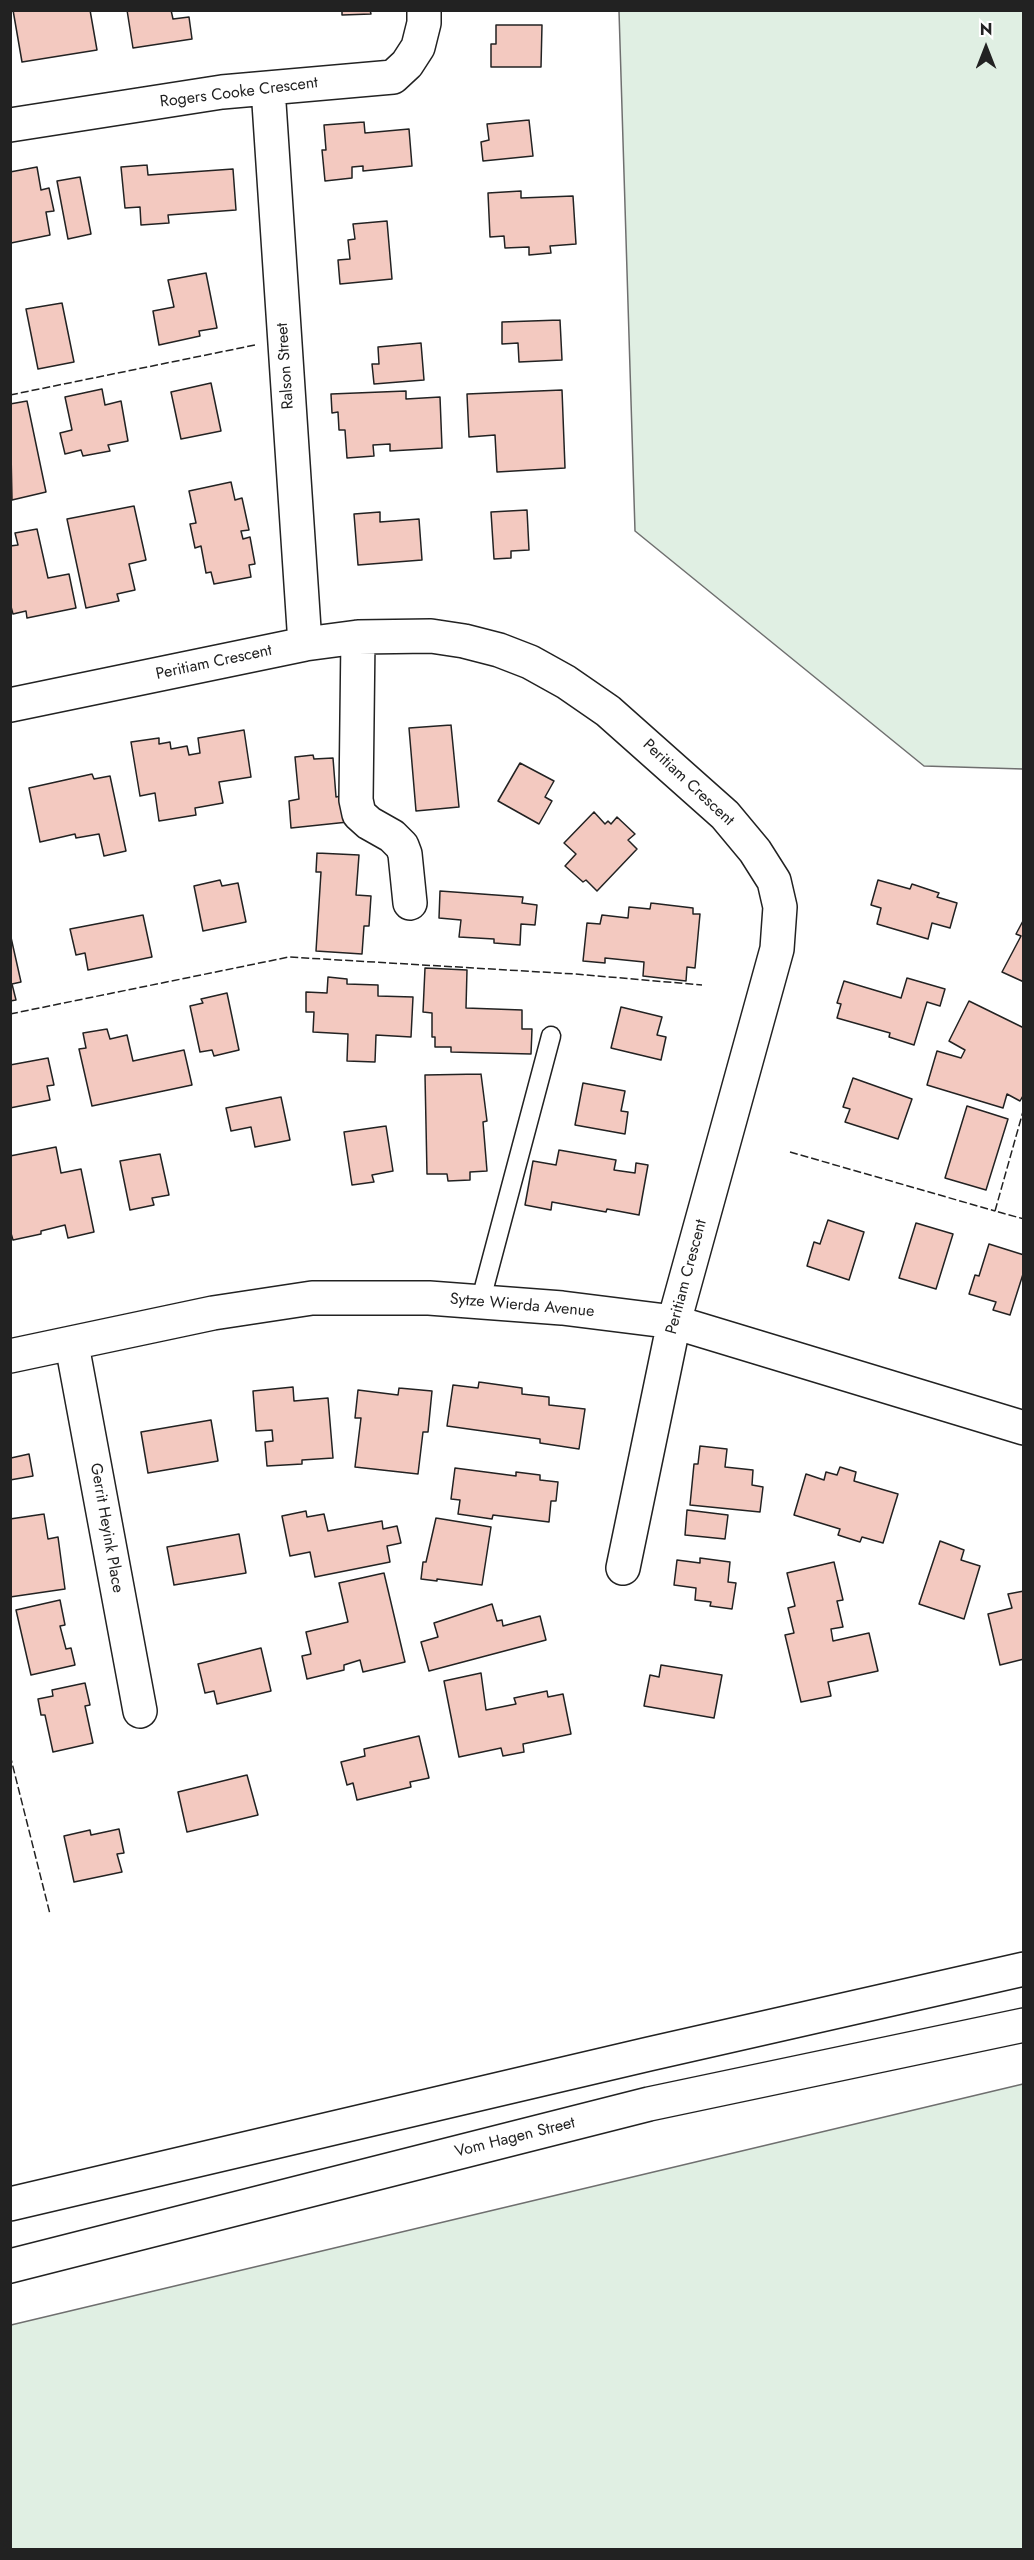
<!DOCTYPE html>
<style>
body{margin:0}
#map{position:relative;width:1034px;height:2560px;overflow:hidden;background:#fff;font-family:Jost,sans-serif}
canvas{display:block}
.frame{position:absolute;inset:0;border:12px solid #222;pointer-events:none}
.north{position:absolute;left:956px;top:18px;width:60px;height:60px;-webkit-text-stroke:4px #fff;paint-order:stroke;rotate:0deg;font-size:16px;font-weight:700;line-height:24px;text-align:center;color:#222}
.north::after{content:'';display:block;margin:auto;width:21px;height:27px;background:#222;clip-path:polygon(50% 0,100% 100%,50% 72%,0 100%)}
</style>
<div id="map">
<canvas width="1034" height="2560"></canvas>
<div class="frame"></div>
<div class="north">N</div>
</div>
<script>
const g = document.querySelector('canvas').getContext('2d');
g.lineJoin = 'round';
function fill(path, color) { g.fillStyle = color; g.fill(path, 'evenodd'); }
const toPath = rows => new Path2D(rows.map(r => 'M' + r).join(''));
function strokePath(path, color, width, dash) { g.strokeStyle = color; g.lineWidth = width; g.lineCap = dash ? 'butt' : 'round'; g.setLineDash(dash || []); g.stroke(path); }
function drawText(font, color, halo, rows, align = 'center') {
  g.font = font + ' Jost,sans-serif'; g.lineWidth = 4.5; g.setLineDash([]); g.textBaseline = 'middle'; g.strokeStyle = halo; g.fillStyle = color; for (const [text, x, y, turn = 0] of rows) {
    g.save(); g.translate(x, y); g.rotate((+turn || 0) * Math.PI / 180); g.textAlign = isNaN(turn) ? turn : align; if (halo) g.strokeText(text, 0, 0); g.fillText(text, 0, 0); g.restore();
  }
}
const green = toPath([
 [619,11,1023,11,1023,769,924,766,635,531,619,11],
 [1023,2084,1023,2549,11,2549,11,2325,1023,2084]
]);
fill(green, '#e0efe3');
strokePath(green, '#6f6f6f', 1.5);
const building = toPath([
 [13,10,90,10,97,50,22,62,13,10],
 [127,10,171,10,173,19,189,17,192,39,133,48,127,10],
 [342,10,370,10,371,14,342,15,342,10],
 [496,25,542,25,541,67,491,67,491,44,496,44,496,25],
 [529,120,533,156,483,161,481,142,489,140,487,124,529,120],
 [364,122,365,133,409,129,412,166,363,171,363,166,352,167,352,178,325,181,322,150,326,150,324,125,364,122],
 [147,165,148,175,233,169,236,210,168,215,169,223,141,225,140,207,125,208,121,167,147,165],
 [37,167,41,190,49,188,54,211,46,212,50,235,11,243,10,172,37,167],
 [80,177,91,234,68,239,57,181,80,177],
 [521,191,521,198,573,196,576,244,550,246,551,253,529,255,529,247,505,248,504,236,490,237,488,193,521,191],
 [387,221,392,279,340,284,338,260,350,259,348,240,355,239,353,224,387,221],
 [206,273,217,328,199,331,200,336,159,345,153,311,174,307,168,280,206,273],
 [62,303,74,362,38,369,26,309,62,303],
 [560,320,562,360,519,362,518,343,502,344,502,322,560,320],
 [421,343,424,380,374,384,372,364,379,364,378,347,421,343],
 [211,383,221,431,181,439,171,392,211,383],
 [102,389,105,405,121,401,128,441,108,445,110,451,83,456,81,450,65,454,60,433,72,430,65,397,102,389],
 [562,390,565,468,497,472,495,435,469,437,467,394,562,390],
 [406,391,406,399,440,397,442,448,390,451,390,444,373,445,374,456,347,458,345,430,339,430,338,412,332,413,331,394,406,391],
 [27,401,46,492,12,500,10,404,27,401],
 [231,482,235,500,242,498,249,530,241,531,243,539,250,537,255,564,249,565,251,577,214,584,211,572,206,573,201,546,195,548,190,524,196,523,189,491,231,482],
 [134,506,146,560,129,564,135,590,117,594,119,601,86,608,67,519,134,506],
 [527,510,529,550,511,551,511,558,494,559,491,512,527,510],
 [380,512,380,522,419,519,422,560,358,565,354,514,380,512],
 [37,529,48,578,69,574,76,608,27,618,26,611,13,614,10,603,10,546,18,545,15,533,37,529],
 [451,725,459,807,416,811,409,728,451,725],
 [244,730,251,777,219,782,223,803,195,808,196,815,159,821,155,793,140,796,131,742,159,738,159,744,170,742,171,749,187,746,189,755,200,753,198,738,244,730],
 [313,755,314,759,333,758,336,797,345,795,348,822,291,828,289,801,299,799,295,757,313,755],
 [520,763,554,781,545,797,552,801,539,824,498,801,520,763],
 [92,774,94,779,110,776,126,851,104,856,99,834,76,838,75,834,40,842,29,788,92,774],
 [594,812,605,824,608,821,611,824,617,817,635,834,628,840,637,849,597,891,586,880,583,882,565,866,576,854,564,843,594,812],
 [317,853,359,855,356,895,371,896,369,926,364,926,362,954,316,951,321,872,316,872,317,853],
 [220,880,222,886,238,883,246,922,203,931,194,886,220,880],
 [878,880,910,889,912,884,939,893,937,897,957,903,950,928,932,923,928,939,877,924,881,908,871,905,878,880],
 [440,891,523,897,522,903,537,905,535,925,521,924,520,945,494,943,494,939,459,937,461,920,439,918,440,891],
 [651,903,693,908,693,914,700,914,695,968,687,967,686,981,643,976,644,962,605,958,605,963,583,961,587,923,600,924,602,915,628,918,629,907,650,909,651,903],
 [143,915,152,957,88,970,85,953,76,955,70,929,143,915],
 [1024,919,1024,982,1002,972,1021,936,1016,934,1024,919],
 [10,933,21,982,12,984,16,1000,10,1001,10,933],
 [425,968,467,970,466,1008,522,1010,522,1029,532,1029,531,1054,451,1052,451,1047,435,1047,435,1037,432,1037,432,1013,423,1012,425,968],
 [328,977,347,979,347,984,378,985,378,996,413,997,411,1037,376,1035,375,1062,347,1061,348,1034,313,1032,314,1012,306,1012,306,992,327,993,328,977],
 [907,978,945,989,940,1006,927,1002,914,1045,889,1037,890,1033,837,1018,841,1004,837,1003,844,981,901,998,907,978],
 [227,993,239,1050,214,1056,212,1050,200,1052,190,1006,203,1003,201,999,227,993],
 [969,1001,1024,1028,1024,1094,1020,1101,1007,1094,1003,1108,927,1085,937,1051,961,1058,965,1050,949,1041,969,1001],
 [621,1007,662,1017,657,1035,666,1037,661,1060,611,1048,621,1007],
 [107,1029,110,1039,127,1035,133,1061,184,1050,192,1085,92,1106,79,1049,86,1048,83,1033,107,1029],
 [48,1058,54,1085,47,1086,50,1100,10,1108,10,1065,48,1058],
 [481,1074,487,1121,483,1122,487,1171,470,1172,470,1180,448,1181,447,1174,427,1174,425,1075,481,1074],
 [853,1078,912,1099,898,1139,845,1122,850,1109,843,1107,853,1078],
 [583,1083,625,1091,621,1111,628,1112,625,1134,575,1125,583,1083],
 [281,1097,290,1140,255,1147,251,1127,231,1131,226,1108,281,1097],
 [967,1106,1008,1119,986,1190,945,1178,967,1106],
 [386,1126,393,1171,372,1175,374,1182,352,1185,344,1132,386,1126],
 [56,1147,61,1173,81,1169,94,1232,68,1238,65,1225,41,1231,41,1234,13,1240,10,1230,10,1156,56,1147],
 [559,1150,616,1160,614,1170,635,1173,636,1163,648,1165,639,1215,607,1209,606,1212,552,1202,551,1210,525,1205,533,1161,556,1165,559,1150],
 [160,1154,169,1195,152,1198,154,1205,130,1210,120,1161,160,1154],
 [828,1220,864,1232,849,1280,807,1266,814,1242,820,1244,828,1220],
 [916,1223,953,1234,936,1289,899,1278,916,1223],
 [989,1244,1024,1255,1024,1271,1010,1315,993,1310,996,1302,969,1294,975,1275,979,1276,989,1244],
 [479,1382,522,1388,522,1394,549,1397,549,1405,585,1409,579,1449,540,1443,540,1439,447,1426,453,1385,478,1388,479,1382],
 [293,1387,294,1401,328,1398,333,1458,302,1460,302,1464,267,1466,265,1442,273,1441,272,1430,256,1431,253,1391,293,1387],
 [399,1388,432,1391,428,1432,423,1432,418,1474,355,1467,361,1418,355,1418,358,1390,398,1395,399,1388],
 [211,1420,218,1461,148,1473,141,1432,211,1420],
 [700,1446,727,1449,725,1467,753,1470,752,1485,763,1487,760,1512,690,1505,694,1464,698,1464,700,1446],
 [10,1451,11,1458,29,1454,33,1476,10,1480,10,1451],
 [840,1467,856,1472,854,1481,898,1494,883,1543,862,1537,860,1542,838,1535,840,1529,794,1515,806,1474,824,1480,826,1472,837,1475,840,1467],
 [455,1468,516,1476,516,1472,540,1475,540,1480,558,1482,556,1501,551,1501,549,1522,493,1515,492,1519,458,1514,460,1500,451,1499,455,1468],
 [687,1510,728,1515,725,1539,685,1535,687,1510],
 [306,1511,307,1517,324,1514,328,1531,382,1521,383,1529,397,1526,401,1543,387,1546,390,1562,315,1577,310,1552,290,1556,282,1516,306,1511],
 [44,1514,48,1539,58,1537,65,1589,10,1597,10,1519,44,1514],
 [436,1518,491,1527,482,1585,437,1579,437,1581,421,1579,423,1562,426,1562,436,1518],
 [239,1534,246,1573,174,1585,167,1547,239,1534],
 [940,1541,964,1550,961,1560,980,1566,964,1619,919,1604,940,1541],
 [700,1558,730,1562,728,1582,736,1583,732,1609,710,1606,711,1602,695,1600,696,1588,674,1585,677,1560,700,1563,700,1558],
 [834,1562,843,1600,837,1601,843,1627,831,1629,833,1641,869,1633,878,1671,828,1682,831,1696,801,1702,785,1635,794,1633,788,1608,795,1606,787,1573,834,1562],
 [384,1573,405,1662,363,1672,360,1660,344,1665,344,1670,307,1679,302,1656,311,1654,306,1632,348,1622,339,1583,384,1573],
 [1024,1591,1024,1659,1000,1665,988,1614,1012,1608,1008,1594,1024,1591],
 [60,1600,65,1625,60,1626,66,1649,71,1648,75,1665,31,1675,16,1610,60,1600],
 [492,1604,497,1621,502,1620,503,1626,540,1616,546,1640,429,1671,421,1642,438,1637,434,1623,492,1604],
 [261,1648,271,1691,217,1704,214,1691,205,1693,198,1664,261,1648],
 [661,1665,722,1675,714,1718,644,1706,650,1675,659,1677,661,1665],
 [481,1673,486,1710,516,1704,514,1698,547,1691,548,1697,563,1694,571,1734,523,1744,524,1752,503,1756,501,1748,459,1757,444,1681,481,1673],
 [85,1683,90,1705,85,1706,93,1743,53,1752,45,1715,41,1715,38,1699,53,1696,52,1690,85,1683],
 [419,1736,429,1778,410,1782,411,1787,357,1800,353,1783,347,1785,341,1762,365,1756,364,1749,419,1736],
 [247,1775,258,1815,187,1832,178,1792,247,1775],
 [119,1829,124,1853,117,1854,122,1872,74,1882,64,1836,90,1830,91,1835,119,1829]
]);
fill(building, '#f3c9c0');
strokePath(building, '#222', 1.5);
const service = toPath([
 [480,1303,551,1036]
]);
const minor = toPath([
 [268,88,305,644],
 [10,125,222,92,393,77,407,64,418,47,424,23,424,10],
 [358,637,356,800,359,814,369,823,392,836,402,846,405,854,410,903],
 [10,705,305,644,358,637,431,636,464,641,499,650,530,662,566,682,608,711,725,815,755,851,774,881,780,907,777,949,674,1322,623,1568],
 [72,1345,140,1711],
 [10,1356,213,1313,312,1298,429,1298,562,1308,674,1322,1024,1428]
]);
const primary = toPath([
 [10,2204,649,2054,1024,1969],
 [10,2266,649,2104,1024,2025]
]);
strokePath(service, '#222', 21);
strokePath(minor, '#222', 36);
strokePath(primary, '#222', 36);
strokePath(service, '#fff', 18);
strokePath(minor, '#fff', 33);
strokePath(primary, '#fff', 33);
strokePath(toPath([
 [10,395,255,345],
 [10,1014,289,957,575,974,702,985],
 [1024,1108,995,1211,1024,1219],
 [790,1152,995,1211],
 [10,1755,50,1914]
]), '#222', 1.5, [8, 3]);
drawText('16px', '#222', '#fff', [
 ["Rogers Cooke Crescent",239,93,-7],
 ["Ralson Street",286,366,-94],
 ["Peritiam Crescent",214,663,-12],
 ["Peritiam Crescent",688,783,43],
 ["Peritiam Crescent",687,1277,-75],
 ["Sytze Wierda Avenue",522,1306,5],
 ["Gerrit Heyink Place",106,1528,80],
 ["Vom Hagen Street",515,2138,-14]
]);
</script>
